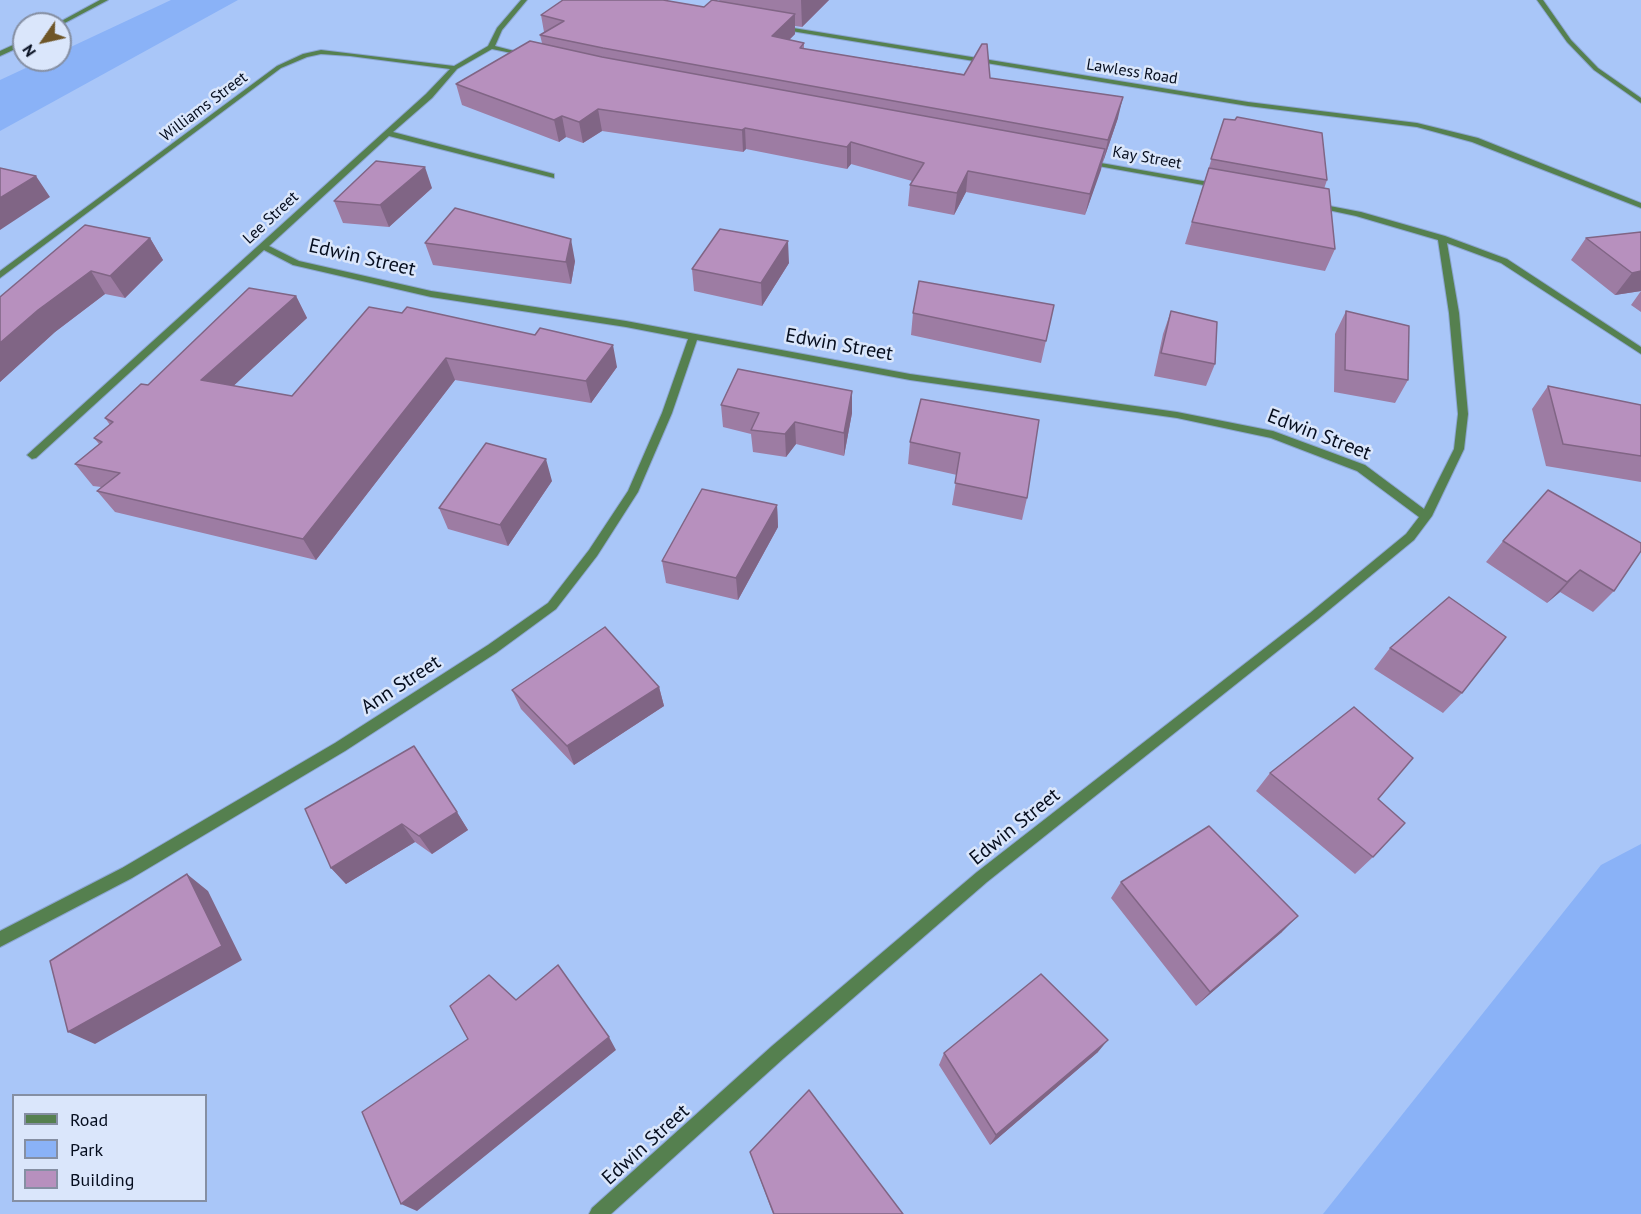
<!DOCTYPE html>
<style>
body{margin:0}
#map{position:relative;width:1641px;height:1214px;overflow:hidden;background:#a9c6f8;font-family:"PT Sans",sans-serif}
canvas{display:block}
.legend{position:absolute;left:12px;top:1094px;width:195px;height:108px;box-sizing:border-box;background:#dae6fb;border:2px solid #858fa3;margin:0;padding:8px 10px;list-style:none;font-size:18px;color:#050d1e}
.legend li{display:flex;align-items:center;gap:12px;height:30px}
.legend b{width:30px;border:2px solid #858fa3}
.north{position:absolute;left:12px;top:12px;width:60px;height:60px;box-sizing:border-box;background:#dae6fb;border:2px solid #858fa3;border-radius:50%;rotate:236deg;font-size:16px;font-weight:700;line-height:24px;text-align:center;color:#050d1e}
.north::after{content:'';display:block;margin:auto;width:21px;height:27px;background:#6f5627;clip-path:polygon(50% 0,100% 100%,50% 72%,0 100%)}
</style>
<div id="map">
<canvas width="1641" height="1214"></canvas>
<ul class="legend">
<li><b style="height:8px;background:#55804f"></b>Road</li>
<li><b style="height:16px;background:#8ab2f7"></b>Park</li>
<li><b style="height:16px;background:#b790be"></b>Building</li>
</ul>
<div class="north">N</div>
</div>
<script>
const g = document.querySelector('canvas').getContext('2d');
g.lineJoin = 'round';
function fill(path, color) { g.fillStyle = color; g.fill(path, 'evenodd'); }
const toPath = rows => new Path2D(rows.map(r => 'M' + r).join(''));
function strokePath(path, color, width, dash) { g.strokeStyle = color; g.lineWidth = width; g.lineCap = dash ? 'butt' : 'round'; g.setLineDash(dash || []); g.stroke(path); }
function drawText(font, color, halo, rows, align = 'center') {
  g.font = font + ' "PT Sans",sans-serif'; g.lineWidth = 5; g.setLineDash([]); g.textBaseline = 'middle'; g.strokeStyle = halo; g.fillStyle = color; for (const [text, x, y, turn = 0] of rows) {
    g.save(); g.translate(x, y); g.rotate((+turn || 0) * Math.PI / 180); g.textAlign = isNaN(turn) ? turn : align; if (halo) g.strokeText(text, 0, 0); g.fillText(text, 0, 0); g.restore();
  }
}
fill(toPath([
 [171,0,238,0,0,131,0,80,43,60,60,60,60,52],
 [1641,844,1641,1214,1323,1214,1601,865]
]), '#8ab2f7');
const minor = toPath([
 [521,0,527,0,502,30,495,46,526,54,526,56,492,49,457,69,432,98,393,132,554,174,554,178,389,136,269,246,299,261,431,291,626,321,910,374,1177,412,1273,431,1365,465,1424,509,1454,449,1458,414,1449,313,1438,240,1356,216,1314,207,1314,203,1361,212,1445,236,1507,259,1641,347,1641,354,1501,263,1447,243,1459,313,1468,414,1464,449,1432,516,1414,540,1318,619,987,882,784,1058,611,1214,589,1214,592,1208,772,1046,977,872,1310,613,1406,534,1419,517,1357,471,1271,438,1177,418,910,380,697,340,672,413,638,492,597,556,556,609,496,653,345,751,132,878,0,947,0,931,122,868,335,743,488,645,548,603,589,550,628,491,662,413,688,339,626,327,431,297,293,265,264,250,36,458,32,459,27,455,426,94,450,69,350,56,321,54,307,57,281,68,0,278,0,271,277,66,303,54,321,50,454,66,488,46,497,28,521,0],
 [781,26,1248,102,1417,123,1478,138,1641,203,1641,208,1472,142,1417,127,1248,106,779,29,778,28,781,26],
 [1084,160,1220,184,1224,186,1220,188,1087,164,1084,164,1084,160]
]);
const tertiary = toPath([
 [100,0,108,0,61,25,56,24,100,0],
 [1537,0,1543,0,1571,40,1598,68,1641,98,1641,103,1594,70,1567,42,1537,0],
 [24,40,24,45,0,56,0,51,24,40]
]);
strokePath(minor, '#8ba5d1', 2);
strokePath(tertiary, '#8ba5d1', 2);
fill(minor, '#55804f');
fill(tertiary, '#55804f');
fill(toPath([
 [719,0,829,0,802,27,795,26,795,34,789,40,804,43,804,49,990,78,1118,118,1103,162,1103,161,1085,215,966,192,954,215,908,206,910,185,912,181,851,164,847,169,746,149,743,152,602,131,583,143,566,137,559,142,462,105,456,84,542,43,540,35,544,32,541,15,704,7,720,2],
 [1224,119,1327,180,1324,189,1335,249,1325,271,1185,244],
 [432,188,389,227,343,223,334,201],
 [1641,232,1641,291,1615,295,1571,260,1586,238],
 [150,238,163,260,125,298,105,294,55,332,0,382,0,297],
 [425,243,575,261,571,284,433,265],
 [789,263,762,306,694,291,692,269],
 [1641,291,1641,312,1631,305],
 [296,296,307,318,233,386,292,396,369,307,617,367,591,403,455,380,316,560,115,512,97,491,101,487,93,486,75,464,99,444,94,438,110,425,105,418],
 [1054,305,1041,363,911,335,913,313],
 [1171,311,1215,364,1206,386,1154,376,1163,334],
 [1346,311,1408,380,1395,403,1334,392,1335,334],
 [1548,386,1641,405,1641,482,1546,466,1532,409],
 [852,391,852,413,844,456,796,444,786,457,753,452,751,434,723,427,721,405],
 [921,399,1027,498,1022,520,952,505,957,475,908,464,910,442],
 [552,481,508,546,448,529,439,508],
 [777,505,778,527,738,600,666,583,662,561],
 [1503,541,1641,543,1614,591,1593,612,1560,592,1547,603,1486,562],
 [1390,648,1462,693,1443,713,1374,669],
 [659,687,664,706,574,765,521,709,512,690],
 [414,746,468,830,432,854,415,842,346,884,331,868],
 [1270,773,1378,799,1373,857,1355,874,1256,791],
 [1121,882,1282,932,1196,1006,1111,898],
 [1098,1052,990,1145,939,1065,944,1053],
 [750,1152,903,1214,773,1214]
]), '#9d7ca3');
fill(toPath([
 [801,0,829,0,802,27],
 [795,14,795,34,773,56,772,36],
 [1123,97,1118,118,1103,162,1108,140],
 [598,109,602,131,583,143,579,122],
 [562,116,566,137,559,142,554,120],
 [745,128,746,149,743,152,742,130],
 [851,142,851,164,847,169,847,147],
 [1105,149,1101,170,1085,215,1090,194],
 [425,167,432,188,389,227,380,205],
 [968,171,966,192,954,215,957,193],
 [36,176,50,197,0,230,0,198],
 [150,238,163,260,125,298,110,276],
 [571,239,575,261,571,284,566,262],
 [788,241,789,263,762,306,761,283],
 [91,271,105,294,55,332,0,382,0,343,38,310],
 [1641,271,1641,291,1615,295,1632,273],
 [296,296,307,318,215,403,201,380],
 [613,345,617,367,591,403,586,381],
 [446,358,455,380,316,560,303,539],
 [852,391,852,413,844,456,844,433],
 [795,422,796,444,786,457,785,434],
 [546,459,552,481,508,546,500,525],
 [777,505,778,527,738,600,736,578],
 [1580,570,1560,592,1547,603,1567,582],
 [659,687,664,706,574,765,567,746],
 [457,812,468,830,432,854,419,836],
 [402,824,415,842,346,884,331,868],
 [187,874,208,891,242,960,95,1044,68,1032],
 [1298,916,1282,932,1196,1006,1210,992],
 [609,1037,616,1050,417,1211,401,1204],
 [1108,1040,1098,1052,990,1145,996,1135]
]), '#806585');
const building = toPath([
 [563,0,663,0,704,7,712,0,795,14,772,36,804,43,800,48,964,75,982,44,987,44,990,78,1123,97,1108,140,603,48,540,35,564,21,541,15,563,0],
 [530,41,602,57,1105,149,1090,194,968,171,957,193,910,185,924,163,851,142,847,147,745,128,742,130,598,109,579,122,562,116,554,120,456,84,530,41],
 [1237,117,1322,133,1327,180,1211,159,1224,119,1235,120,1237,117],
 [376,161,425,167,380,205,334,201,376,161],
 [0,168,36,176,0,198,0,168],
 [1209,168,1329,189,1335,249,1192,222,1209,168],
 [455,208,571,239,566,262,425,243,455,208],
 [85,225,150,238,110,276,91,271,38,310,0,343,0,297,85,225],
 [720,229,788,241,761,283,692,269,720,229],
 [1641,232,1641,271,1632,273,1586,238,1641,232],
 [919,281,1054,305,1046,341,913,313,919,281],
 [249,288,296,296,201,380,292,396,369,307,402,313,407,307,535,335,540,328,613,345,586,381,446,358,303,539,97,491,120,473,75,464,102,442,94,438,113,422,105,418,141,384,148,385,249,288],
 [1171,311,1217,322,1215,364,1161,353,1171,311],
 [1346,311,1409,326,1408,380,1345,370,1346,311],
 [738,369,852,391,844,433,795,422,785,434,751,430,759,413,721,405,738,369],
 [1548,386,1641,405,1641,456,1563,444,1548,386],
 [921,399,1039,420,1027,498,955,483,960,453,910,442,921,399],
 [486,443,546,459,500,525,439,508,486,443],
 [702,489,777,505,736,578,662,561,702,489],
 [1548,490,1641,543,1641,551,1614,591,1580,570,1567,582,1503,541,1548,490],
 [1449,597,1506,637,1462,693,1390,648,1449,597],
 [605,627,659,687,567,746,512,690,605,627],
 [1354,707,1413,758,1378,799,1405,823,1373,857,1270,773,1354,707],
 [414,746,457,812,419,836,402,824,331,868,305,809,414,746],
 [1209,826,1298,916,1210,992,1121,882,1209,826],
 [187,874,222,946,68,1032,50,961,187,874],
 [558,965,609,1037,401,1204,362,1112,468,1039,450,1006,489,975,516,1000,558,965],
 [1041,974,1108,1040,996,1135,944,1053,1041,974],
 [809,1090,903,1214,774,1214,750,1152,809,1090]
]);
fill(building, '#b790be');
strokePath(building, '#806585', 1.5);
drawText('16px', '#050d1e', '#dae6fb', [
 ["Lawless Road",1132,72,9],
 ["Williams Street",204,107,-37],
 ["Kay Street",1147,158,10],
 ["Lee Street",271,218,-43]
]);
drawText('20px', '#050d1e', '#dae6fb', [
 ["Edwin Street",362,258,13],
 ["Edwin Street",839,345,10],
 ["Edwin Street",1319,435,21],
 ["Ann Street",401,685,-33],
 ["Edwin Street",1015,827,-39],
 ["Edwin Street",646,1145,-42]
]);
</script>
